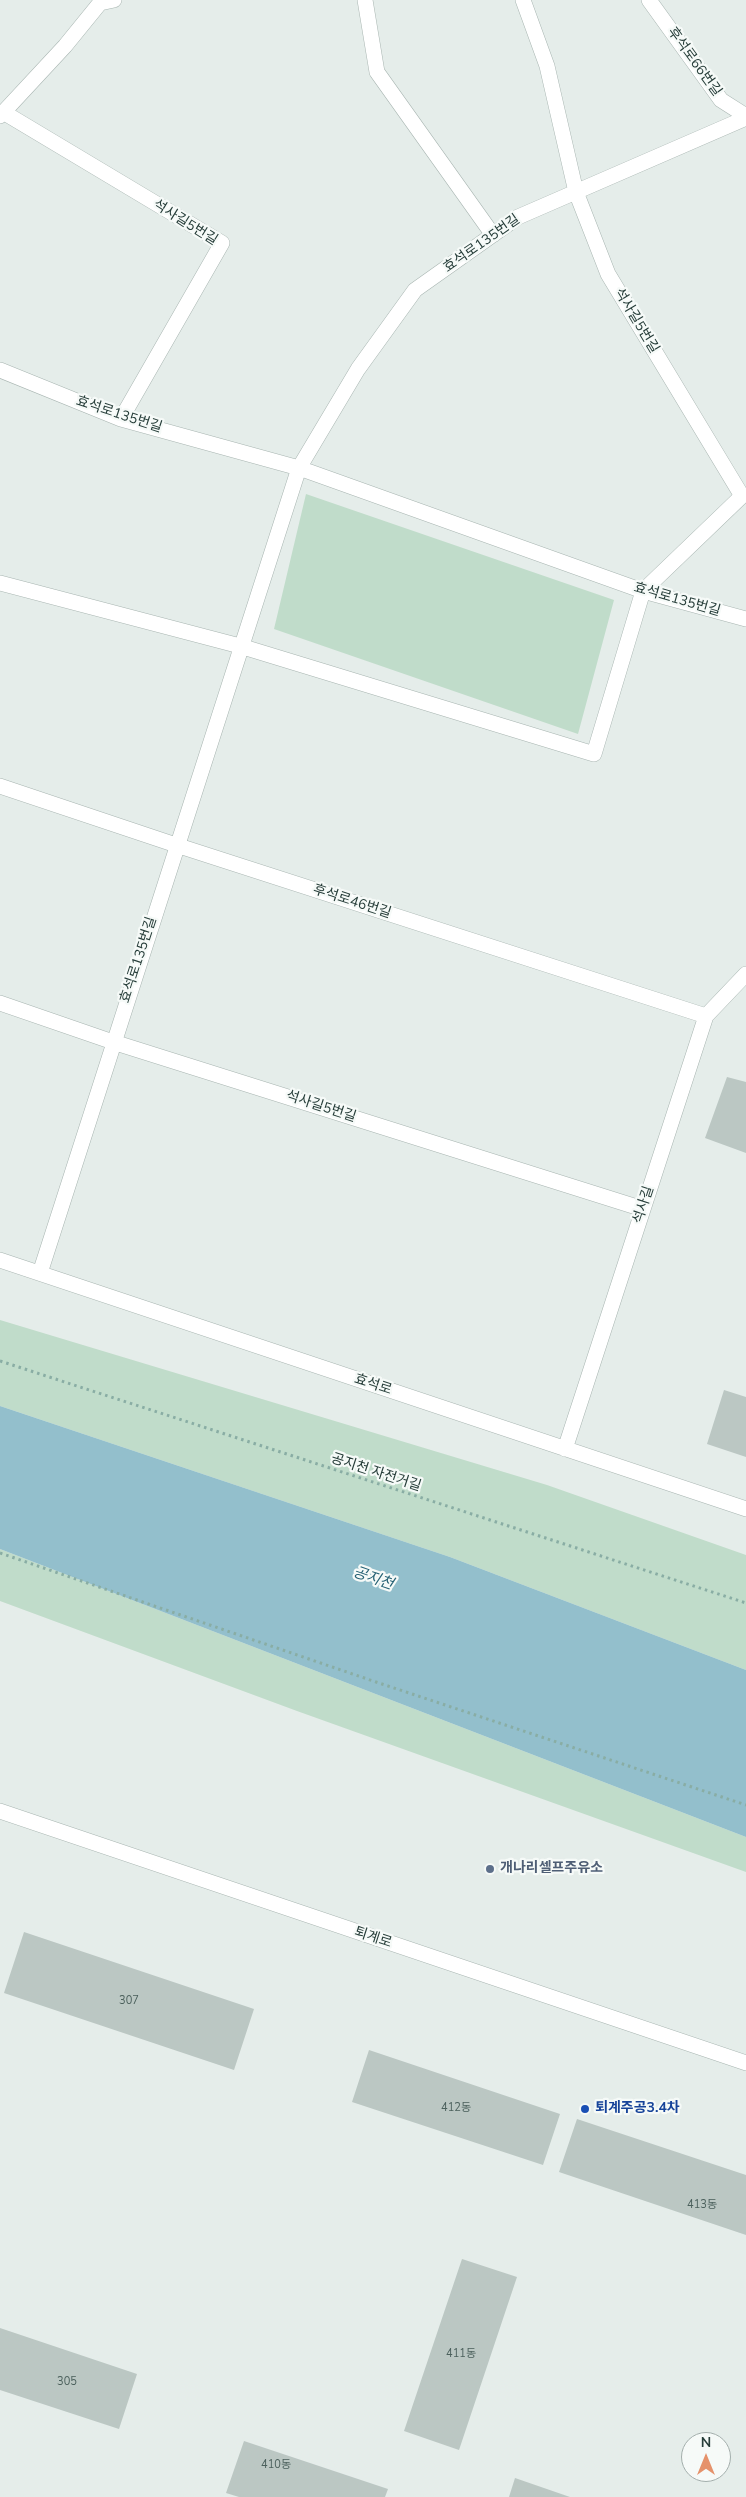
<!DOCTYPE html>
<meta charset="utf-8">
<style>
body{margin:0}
#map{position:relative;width:746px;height:2497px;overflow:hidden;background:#e5edea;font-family:"Nunito Sans",sans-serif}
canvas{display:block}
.north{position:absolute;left:681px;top:2432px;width:50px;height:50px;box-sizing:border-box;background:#f6faf8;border:1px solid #a3aeac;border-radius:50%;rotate:0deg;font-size:14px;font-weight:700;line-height:20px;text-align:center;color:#263d39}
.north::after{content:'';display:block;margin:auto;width:18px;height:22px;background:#e5926b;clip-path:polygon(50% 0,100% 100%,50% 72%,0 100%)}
</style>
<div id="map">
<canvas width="746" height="2497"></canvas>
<div class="north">N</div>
</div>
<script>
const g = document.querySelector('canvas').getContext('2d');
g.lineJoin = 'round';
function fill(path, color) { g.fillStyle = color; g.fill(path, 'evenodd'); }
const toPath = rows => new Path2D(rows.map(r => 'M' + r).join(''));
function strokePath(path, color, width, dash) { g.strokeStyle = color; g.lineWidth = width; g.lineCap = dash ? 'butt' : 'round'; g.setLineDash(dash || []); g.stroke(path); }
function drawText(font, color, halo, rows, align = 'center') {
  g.font = font + ' "Nunito Sans","Noto Sans KR",sans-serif'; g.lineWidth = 4.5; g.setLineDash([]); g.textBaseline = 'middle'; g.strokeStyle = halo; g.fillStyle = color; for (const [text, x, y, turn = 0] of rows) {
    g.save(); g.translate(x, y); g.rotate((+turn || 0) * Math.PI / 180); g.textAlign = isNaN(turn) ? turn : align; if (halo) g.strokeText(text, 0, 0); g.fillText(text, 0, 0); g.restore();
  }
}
fill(toPath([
 [306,494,614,600,578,734,274,629],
 [0,1320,547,1485,746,1555,746,1670,450,1557,0,1406],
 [0,1549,746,1837,746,1872,297,1711,0,1601]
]), '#c0dcca');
fill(toPath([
 [0,1406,450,1557,746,1670,746,1837,0,1549]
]), '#93bfcc');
fill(toPath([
 [727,1077,746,1082,746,1153,705,1138],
 [724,1390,746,1397,746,1457,707,1444],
 [24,1932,254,2009,234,2070,4,1993],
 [369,2050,560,2114,543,2165,352,2102],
 [577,2119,746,2175,746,2235,559,2172],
 [462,2259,517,2277,459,2450,404,2431],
 [0,2328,137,2374,119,2429,0,2390],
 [244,2441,388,2489,385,2497,239,2497,226,2493],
 [515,2478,570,2497,509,2497]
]), '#bbc7c3');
const minor = toPath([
 [365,0,377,72,493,235],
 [649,0,721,100,746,116],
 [3,112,222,243,121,419],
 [0,116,65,46,100,3,114,0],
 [0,370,121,419,299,468,643,591,746,619],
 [0,583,240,646,594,754,643,591,742,496,608,274,576,192,547,66,523,0],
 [0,786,176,845,706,1016],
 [0,1003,113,1042,643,1209],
 [0,1260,746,1509],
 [40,1273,299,468,358,369,415,290,518,217,746,118],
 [565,1449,706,1016,746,974],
 [0,1811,746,2063]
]);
strokePath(minor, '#a8b5b1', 16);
strokePath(toPath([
 [0,1361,746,1603],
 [0,1553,376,1682,746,1805]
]), '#89ada4', 3, [2.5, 4]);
strokePath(minor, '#fff', 15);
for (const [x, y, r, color] of [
 [490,1869,5,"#5c6f8a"],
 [585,2109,5,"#1a4fb4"]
]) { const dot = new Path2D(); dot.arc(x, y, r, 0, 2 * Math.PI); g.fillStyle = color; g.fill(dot); strokePath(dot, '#f6faf8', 2); }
drawText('11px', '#4b605c', null, [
 ["307",129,2001],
 ["412동",456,2108],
 ["413동",702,2205],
 ["411동",461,2354],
 ["305",67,2382],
 ["410동",276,2465]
]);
drawText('14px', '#263d39', '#f6faf8', [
 ["후석로66번길",694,62,54],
 ["석사길5번길",185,223,32],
 ["효석로135번길",482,244,-35],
 ["석사길5번길",636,321,59],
 ["효석로135번길",119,415,18],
 ["효석로135번길",677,600,16],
 ["후석로46번길",352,902,18],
 ["효석로135번길",139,960,-72],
 ["석사길5번길",321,1107,18],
 ["석사길",644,1205,-72],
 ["효석로",373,1385,18],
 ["공지천 자전거길",376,1473,18],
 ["퇴계로",373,1938,18]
]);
drawText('bold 14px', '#4e5e75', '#f6faf8', [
 ["개나리셀프주유소",500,1869]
], 'left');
drawText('bold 14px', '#164399', '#f6faf8', [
 ["퇴계주공3.4차",595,2109]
], 'left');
drawText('italic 15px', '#256174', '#f6faf8', [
 ["공지천",373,1579,19]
]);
</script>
